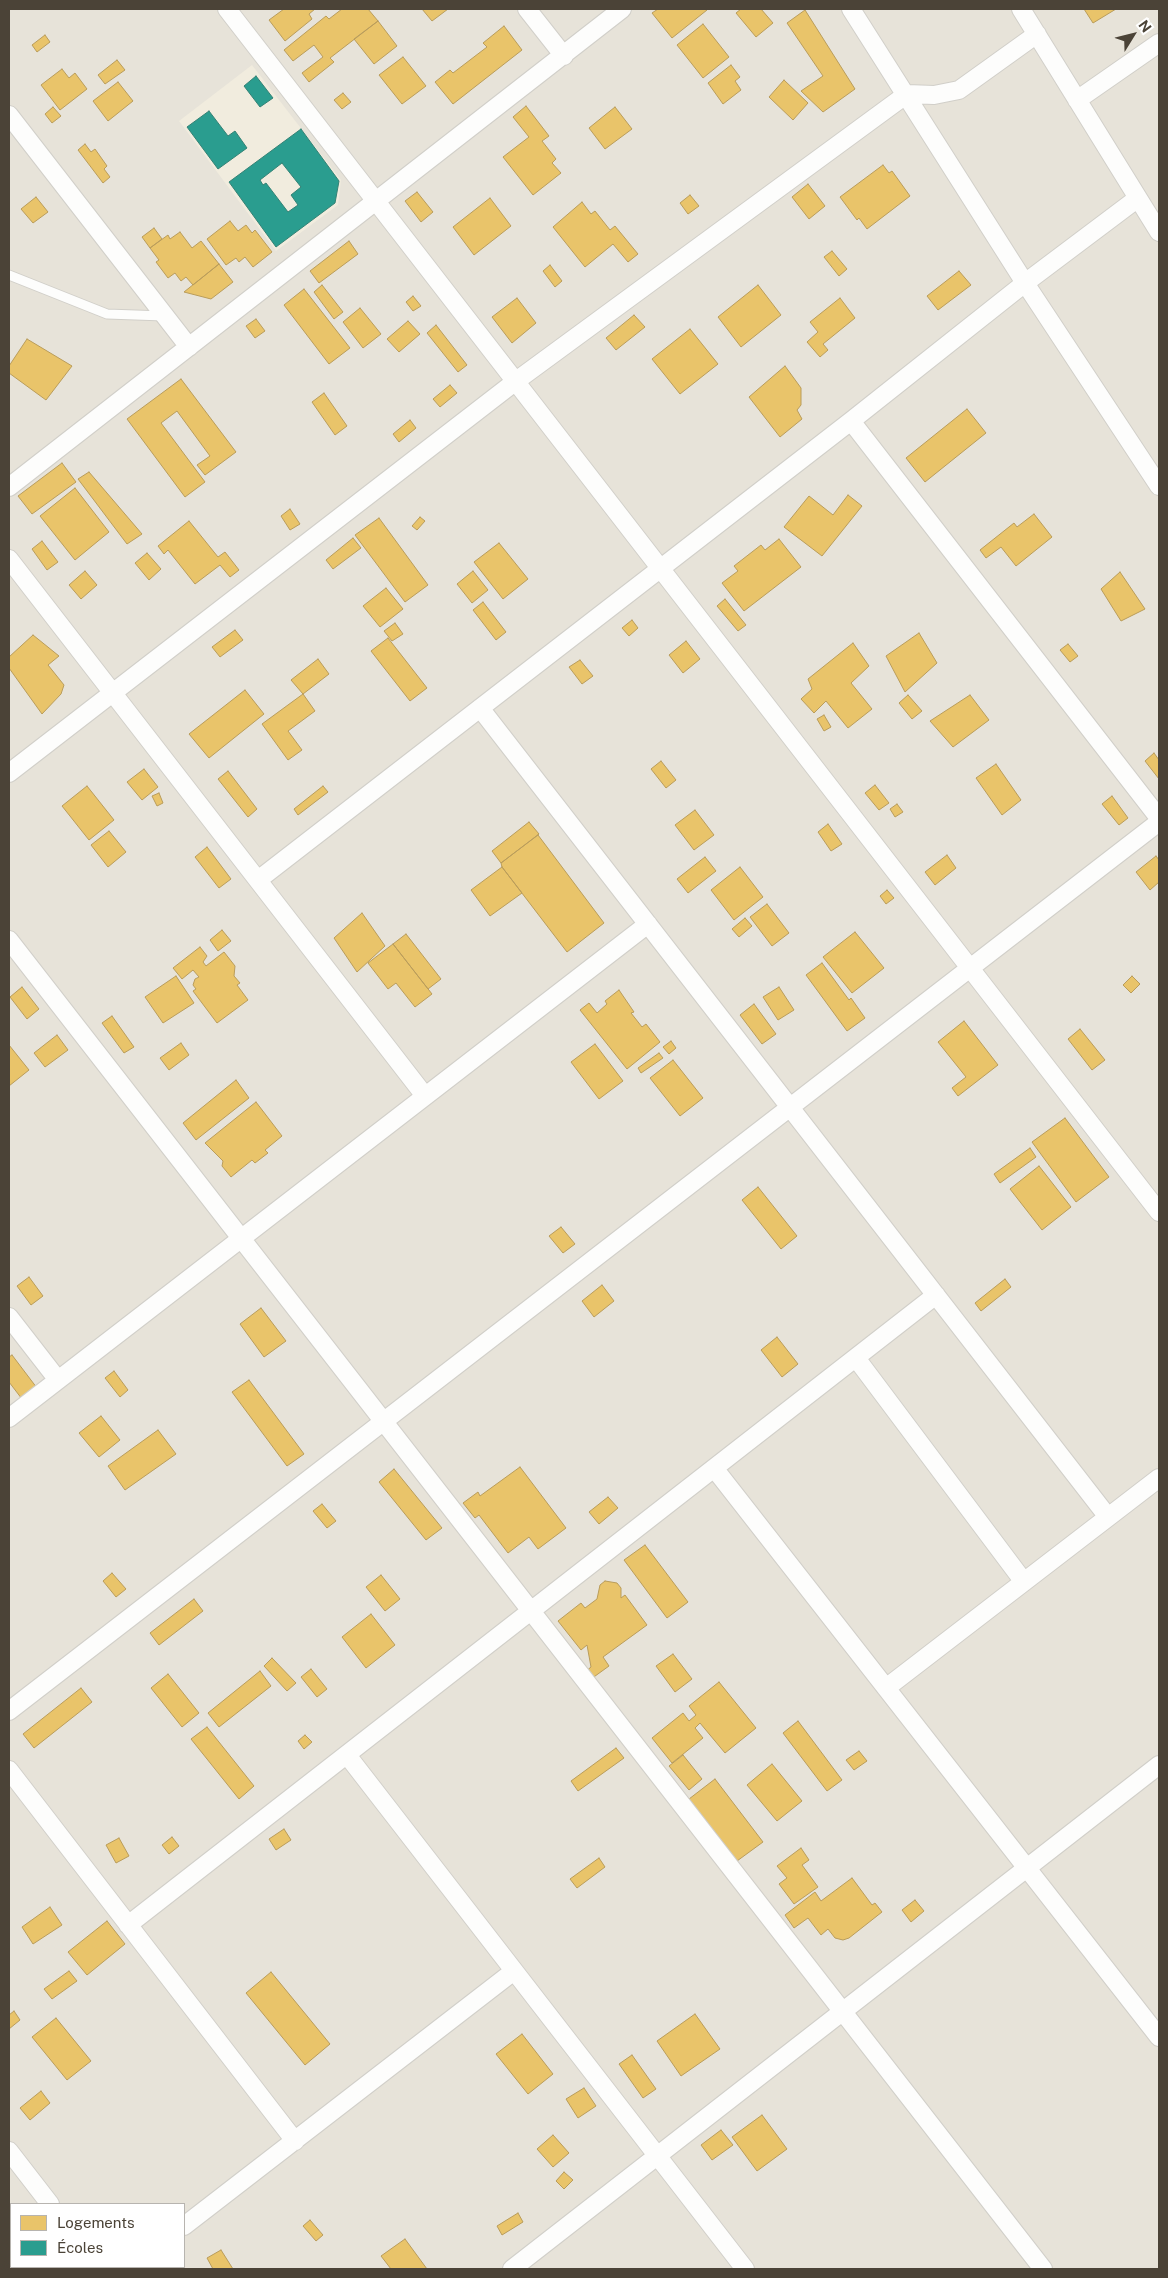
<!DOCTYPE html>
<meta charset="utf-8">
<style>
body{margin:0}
#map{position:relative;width:1168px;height:2278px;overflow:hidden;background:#f3f1ec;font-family:"Public Sans",sans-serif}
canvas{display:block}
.frame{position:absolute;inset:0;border:10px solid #4b4337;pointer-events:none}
.legend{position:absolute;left:10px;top:2203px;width:175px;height:65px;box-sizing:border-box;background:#fff;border:1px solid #b7b4af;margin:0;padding:6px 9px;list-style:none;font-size:15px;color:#4b4337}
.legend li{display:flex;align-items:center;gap:10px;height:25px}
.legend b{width:25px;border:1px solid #b7b4af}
.north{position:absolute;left:1108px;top:10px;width:50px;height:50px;-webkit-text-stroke:4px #fff;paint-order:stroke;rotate:54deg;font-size:14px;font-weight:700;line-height:20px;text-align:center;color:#4b4337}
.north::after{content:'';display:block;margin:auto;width:18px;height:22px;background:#4b4337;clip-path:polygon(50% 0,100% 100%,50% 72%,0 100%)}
</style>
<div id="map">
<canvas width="1168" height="2278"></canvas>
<div class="frame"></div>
<ul class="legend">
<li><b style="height:14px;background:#e9c46a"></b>Logements</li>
<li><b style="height:14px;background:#2a9d8f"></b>Écoles</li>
</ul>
<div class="north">N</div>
</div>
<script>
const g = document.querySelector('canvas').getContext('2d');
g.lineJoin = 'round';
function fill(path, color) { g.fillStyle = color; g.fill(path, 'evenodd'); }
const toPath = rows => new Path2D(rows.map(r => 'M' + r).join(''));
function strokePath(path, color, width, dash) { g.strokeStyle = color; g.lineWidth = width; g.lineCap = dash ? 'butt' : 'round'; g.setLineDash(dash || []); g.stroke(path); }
fill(toPath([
 [9,9,1159,9,1159,2269,9,2269],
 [11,2204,184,2204,184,2267,11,2267]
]), '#e7e3d9');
fill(toPath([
 [252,65,341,180,338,205,276,251,179,121]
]), '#f1ecde');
const homes = toPath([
 [284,9,315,9,309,14,312,19,285,41,269,20,284,9],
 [342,9,368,9,378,21,330,58,334,62,309,82,302,73,323,57,314,45,293,61,284,50,326,16,329,19,342,9],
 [422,9,448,9,432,21,422,9],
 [658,9,706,9,707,10,672,38,652,13,658,9],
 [741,9,761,9,773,23,756,37,736,13,741,9],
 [1084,9,1116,9,1093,23,1084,9],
 [805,10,855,89,823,112,801,91,823,76,787,23,805,10],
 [378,21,397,46,374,64,354,39,378,21],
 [703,24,729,57,703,78,677,45,703,24],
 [504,26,522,50,453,104,435,82,450,70,453,73,487,47,483,43,504,26],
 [45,35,50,42,37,52,32,45,45,35],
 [403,57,426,86,402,104,379,75,403,57],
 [117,60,125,70,105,84,98,75,117,60],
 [731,65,740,77,735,81,741,90,723,104,708,83,731,65],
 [62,69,69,78,75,73,87,89,60,110,41,85,62,69],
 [784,80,808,103,793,120,769,97,784,80],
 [118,82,133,101,108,121,93,101,118,82],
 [343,93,351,102,342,109,334,100,343,93],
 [526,106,549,136,542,141,556,159,552,163,561,173,533,195,503,157,529,137,513,117,526,106],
 [53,107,61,116,52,123,45,114,53,107],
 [615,107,632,129,605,149,589,128,615,107],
 [85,144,91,152,95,149,107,166,104,169,110,177,103,183,78,150,85,144],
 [883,165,889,173,892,171,910,196,867,229,859,218,857,220,840,197,883,165],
 [808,184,825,206,809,219,792,197,808,184],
 [417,192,433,212,421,222,405,201,417,192],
 [690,195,699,206,688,214,680,203,690,195],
 [36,197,48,212,33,223,21,209,36,197],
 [490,198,511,226,474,255,453,227,490,198],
 [582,202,591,214,595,211,610,230,615,226,638,254,628,262,613,244,585,267,553,227,582,202],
 [230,221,238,231,246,225,252,233,255,230,272,252,253,267,245,257,239,262,236,258,226,265,207,239,230,221],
 [154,228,162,239,150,248,142,237,154,228],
 [180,232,192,248,201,241,219,264,193,285,186,277,181,281,175,273,168,278,156,262,159,260,150,248,168,235,170,239,180,232],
 [349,241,358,254,319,283,310,271,349,241],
 [832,251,847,269,839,276,824,257,832,251],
 [219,264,233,282,211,299,184,292,219,264],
 [550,265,562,281,555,287,543,271,550,265],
 [959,271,971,285,938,310,927,296,959,271],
 [322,285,343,312,334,319,314,292,322,285],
 [758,285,781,315,741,347,718,317,758,285],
 [304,289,350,348,329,364,284,305,304,289],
 [413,296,421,306,413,311,406,302,413,296],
 [517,298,536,323,512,343,492,317,517,298],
 [840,298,855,318,823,344,828,350,820,357,807,342,818,332,810,322,840,298],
 [360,308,381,334,363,348,343,322,360,308],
 [634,315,645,327,616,350,606,338,634,315],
 [256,319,265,331,255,338,246,326,256,319],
 [408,321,420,334,399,352,387,339,408,321],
 [436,325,467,365,458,372,427,333,436,325],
 [690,329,718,364,680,394,652,359,690,329],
 [27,339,72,366,46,400,9,373,9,366,27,339],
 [785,366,801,388,801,405,797,410,802,419,780,437,749,397,785,366],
 [181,379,236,452,205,475,197,465,210,456,177,411,161,423,205,482,185,497,127,419,181,379],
 [450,385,457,393,440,407,433,399,450,385],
 [324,393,347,426,335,435,312,402,324,393],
 [967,409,986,433,925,482,906,458,967,409],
 [410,420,416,428,399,442,393,434,410,420],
 [62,463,76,482,32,514,18,496,62,463],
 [89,472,142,534,127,544,78,479,89,472],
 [75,488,109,532,75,560,40,516,75,488],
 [848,495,862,506,822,556,784,527,809,496,833,515,848,495],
 [290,509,300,524,290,530,281,516,290,509],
 [1034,514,1052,537,1016,566,1001,547,986,558,980,550,1014,523,1017,527,1034,514],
 [420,517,425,521,417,530,412,526,420,517],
 [379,518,428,585,405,602,355,535,379,518],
 [189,521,218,557,225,552,239,570,230,577,220,565,195,584,168,550,164,554,158,546,189,521],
 [353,538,361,548,333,569,326,560,353,538],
 [779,539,801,567,744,611,722,583,738,571,734,566,761,545,765,550,779,539],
 [42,541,58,562,47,570,32,549,42,541],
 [499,543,528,579,503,599,474,562,499,543],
 [147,553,161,569,149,580,135,563,147,553],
 [85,571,97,585,81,599,69,585,85,571],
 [473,571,488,590,472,603,457,584,473,571],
 [1120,572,1145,609,1121,621,1101,589,1120,572],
 [386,588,403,609,380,627,363,606,386,588],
 [725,599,746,625,738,631,717,606,725,599],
 [483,602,506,632,496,640,473,610,483,602],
 [632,620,638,628,629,636,622,628,632,620],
 [395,623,403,634,392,641,384,631,395,623],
 [235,630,243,640,220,657,212,647,235,630],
 [919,633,937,663,905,692,886,656,919,633],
 [33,635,59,656,48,665,64,685,61,694,42,714,9,668,9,657,33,635],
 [388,638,427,688,410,701,371,651,388,638],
 [686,641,700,659,683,673,669,655,686,641],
 [853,643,869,666,851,683,872,709,848,728,826,701,814,713,801,699,812,689,808,679,853,643],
 [1068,644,1078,656,1070,662,1060,650,1068,644],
 [318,659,329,674,303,694,291,680,318,659],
 [580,660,593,676,582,684,569,667,580,660],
 [245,690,264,714,209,758,189,734,245,690],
 [303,694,315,711,288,731,302,750,288,760,262,724,303,694],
 [908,695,922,711,912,719,899,703,908,695],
 [970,695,989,720,953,747,930,721,970,695],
 [824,715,831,727,824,731,817,719,824,715],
 [1154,753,1159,760,1159,779,1145,761,1154,753],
 [661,761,676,780,666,788,651,769,661,761],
 [996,764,1021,800,1002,815,976,778,996,764],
 [144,769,158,787,142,800,127,782,144,769],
 [228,771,257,809,248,817,218,779,228,771],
 [875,785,889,803,879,810,865,793,875,785],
 [87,786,114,820,89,840,62,806,87,786],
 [323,786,328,792,298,815,294,809,323,786],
 [159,793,163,803,157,806,152,796,159,793],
 [1112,796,1128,818,1119,825,1102,804,1112,796],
 [897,804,903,812,895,817,890,809,897,804],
 [695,810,714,835,694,850,675,825,695,810],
 [529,822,539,834,501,863,492,851,529,822],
 [828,824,842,844,831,851,818,832,828,824],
 [109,831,126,852,108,867,91,845,109,831],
 [538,835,604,923,567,952,502,867,501,863,538,835],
 [207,847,231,879,219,888,195,857,207,847],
 [947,855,956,868,935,885,925,872,947,855],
 [1156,856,1159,860,1159,882,1150,890,1136,872,1156,856],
 [705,857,716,871,688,893,677,879,705,857],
 [502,867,522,893,490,916,471,890,502,867],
 [740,867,763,897,734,920,711,890,740,867],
 [887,890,894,898,886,904,880,896,887,890],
 [767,904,789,933,772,946,750,917,767,904],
 [362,913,385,946,357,972,334,938,362,913],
 [745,918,752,926,739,937,732,929,745,918],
 [222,930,231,941,218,951,210,940,222,930],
 [855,932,884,968,852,993,823,957,855,932],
 [406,934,441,979,428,989,393,944,406,934],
 [393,944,432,994,415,1007,396,983,388,989,368,963,393,944],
 [200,947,207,956,203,962,206,966,224,952,235,966,234,976,240,983,237,985,248,1000,217,1023,193,991,196,989,193,985,195,979,199,977,193,970,182,979,173,968,200,947],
 [822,963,849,1000,851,998,865,1018,847,1031,806,975,822,963],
 [176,976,194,1003,163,1023,145,997,176,976],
 [1132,976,1140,984,1131,993,1123,985,1132,976],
 [22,987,39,1009,27,1019,10,997,22,987],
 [779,987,794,1010,778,1020,763,997,779,987],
 [619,990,634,1012,631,1013,642,1027,646,1024,660,1042,627,1069,580,1010,589,1003,597,1013,607,1004,605,1001,619,990],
 [754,1004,776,1034,762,1044,740,1015,754,1004],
 [112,1016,134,1047,124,1053,102,1023,112,1016],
 [964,1021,998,1065,958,1096,952,1088,966,1077,938,1042,964,1021],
 [1080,1029,1105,1060,1092,1070,1068,1039,1080,1029],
 [57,1035,68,1050,45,1067,34,1053,57,1035],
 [671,1041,676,1048,669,1054,663,1047,671,1041],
 [181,1043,189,1055,169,1070,160,1058,181,1043],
 [595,1044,623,1081,599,1099,571,1062,595,1044],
 [9,1045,29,1070,9,1086,9,1045],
 [659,1053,663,1058,641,1073,638,1068,659,1053],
 [673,1060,703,1098,680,1116,650,1078,673,1060],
 [236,1080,249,1098,196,1140,183,1123,236,1080],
 [256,1102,282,1136,265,1150,268,1153,255,1163,252,1160,231,1177,222,1166,223,1161,205,1143,256,1102],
 [1065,1118,1109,1177,1076,1202,1032,1142,1065,1118],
 [1030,1148,1036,1157,1000,1183,994,1174,1030,1148],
 [1039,1166,1071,1207,1042,1230,1010,1189,1039,1166],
 [758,1187,797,1236,781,1249,742,1200,758,1187],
 [561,1227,575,1244,563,1253,549,1236,561,1227],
 [29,1277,43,1296,31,1305,17,1286,29,1277],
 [1005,1279,1011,1287,981,1311,975,1303,1005,1279],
 [602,1285,614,1301,594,1317,582,1301,602,1285],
 [261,1308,286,1341,264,1357,240,1324,261,1308],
 [777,1337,798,1364,782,1377,761,1350,777,1337],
 [12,1355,37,1388,22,1399,9,1382,9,1357,12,1355],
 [114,1371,128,1390,120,1397,105,1378,114,1371],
 [249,1380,304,1454,287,1466,232,1392,249,1380],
 [101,1416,120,1440,99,1457,79,1433,101,1416],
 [158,1430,176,1454,125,1490,108,1466,158,1430],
 [520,1467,566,1528,538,1549,529,1537,508,1553,479,1515,475,1518,463,1503,478,1492,480,1496,520,1467],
 [394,1469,442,1528,426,1540,379,1482,394,1469],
 [608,1497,618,1508,599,1524,589,1512,608,1497],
 [322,1504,336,1521,327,1528,313,1511,322,1504],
 [645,1545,688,1602,667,1618,624,1560,645,1545],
 [112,1573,126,1589,116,1597,103,1581,112,1573],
 [381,1575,400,1599,385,1611,366,1587,381,1575],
 [605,1581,617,1583,621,1588,621,1598,625,1595,647,1625,603,1657,609,1666,591,1679,585,1672,591,1667,587,1645,581,1650,558,1621,581,1603,585,1608,597,1599,600,1585,605,1581],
 [194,1599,203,1611,159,1645,150,1633,194,1599],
 [371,1614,395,1645,366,1668,342,1637,371,1614],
 [673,1654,692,1679,675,1692,656,1666,673,1654],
 [272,1658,296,1683,287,1691,264,1666,272,1658],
 [311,1669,327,1689,317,1697,301,1677,311,1669],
 [260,1671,271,1686,219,1727,208,1713,260,1671],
 [168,1674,199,1713,182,1727,151,1688,168,1674],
 [719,1682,756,1728,725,1753,700,1723,695,1728,703,1738,672,1763,652,1738,683,1713,689,1721,696,1715,689,1706,719,1682],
 [81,1688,92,1702,34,1748,23,1734,81,1688],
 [798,1721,842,1780,827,1791,783,1733,798,1721],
 [207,1727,254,1786,239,1799,191,1739,207,1727],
 [305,1735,312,1742,304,1749,298,1741,305,1735],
 [616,1748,624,1758,578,1791,571,1781,616,1748],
 [859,1751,867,1761,854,1770,846,1760,859,1751],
 [683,1755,702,1779,689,1790,669,1766,683,1755],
 [772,1764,802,1801,777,1821,747,1785,772,1764],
 [715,1779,763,1842,737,1861,689,1799,715,1779],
 [284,1829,291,1840,276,1850,269,1839,284,1829],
 [172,1837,179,1846,169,1854,162,1845,172,1837],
 [119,1838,129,1856,116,1863,106,1845,119,1838],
 [801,1848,809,1860,802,1865,818,1887,794,1904,779,1884,787,1878,777,1866,801,1848],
 [599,1858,605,1867,577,1888,570,1879,599,1858],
 [852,1878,872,1905,875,1903,882,1912,849,1938,843,1940,835,1938,828,1929,821,1935,808,1918,794,1928,785,1915,815,1892,821,1901,852,1878],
 [915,1900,924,1911,911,1922,902,1910,915,1900],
 [50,1907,62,1925,33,1944,22,1927,50,1907],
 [107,1921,125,1944,87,1975,68,1952,107,1921],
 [69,1971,77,1981,52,1999,44,1989,69,1971],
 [271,1972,330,2044,305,2065,246,1993,271,1972],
 [14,2011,20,2020,9,2029,9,2015,14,2011],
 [695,2014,720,2049,681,2076,657,2041,695,2014],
 [56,2018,91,2061,67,2080,32,2037,56,2018],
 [522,2034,553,2074,528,2094,496,2054,522,2034],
 [632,2055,656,2089,643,2098,619,2064,632,2055],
 [584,2088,596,2106,578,2118,566,2099,584,2088],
 [41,2091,50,2103,30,2120,20,2108,41,2091],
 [762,2115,787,2149,757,2171,732,2137,762,2115],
 [721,2130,733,2145,712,2160,701,2145,721,2130],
 [553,2135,569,2153,553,2167,537,2149,553,2135],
 [564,2172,573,2180,564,2189,556,2181,564,2172],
 [518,2213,523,2222,502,2235,497,2226,518,2213],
 [310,2220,323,2235,316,2241,303,2226,310,2220],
 [405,2239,427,2269,391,2269,381,2256,405,2239],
 [221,2250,233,2269,213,2269,207,2258,221,2250]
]);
fill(homes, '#e9c46a');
strokePath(homes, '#ba9d5b', 1);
const schools = toPath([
 [256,76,273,98,260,107,244,86,256,76],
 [209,111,228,136,235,131,247,148,218,169,187,127,209,111],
 [301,129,339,181,335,203,276,247,229,182,301,129],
 [282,163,301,187,291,195,298,205,288,212,266,183,263,185,260,180,282,163]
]);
fill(schools, '#2a9d8f');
strokePath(schools, '#348275', 1);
const service = toPath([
 [9,275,107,314,164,316]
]);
const minor = toPath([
 [227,9,1159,1212],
 [527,9,564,56],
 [851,9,1025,283,1159,486],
 [1021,9,1159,232],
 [1077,100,1159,43],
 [9,115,189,347],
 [851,421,1159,818],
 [9,487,622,9],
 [9,559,425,1096],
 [480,708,1108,1517],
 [9,773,516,381,907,94,934,95,959,90,1037,34],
 [258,880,851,421,1025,283,1138,198],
 [9,940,1043,2269],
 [9,1317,58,1380],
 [856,1358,1024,1582],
 [9,1418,648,924],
 [714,1468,1159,2037],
 [886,1688,1159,1478],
 [9,1711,1159,822],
 [347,1755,745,2269],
 [9,1770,295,2141],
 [128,1925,936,1295],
 [9,2151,50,2204],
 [184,2226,514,1971],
 [98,2267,100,2269],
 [128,2269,131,2267],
 [512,2269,1159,1765]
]);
strokePath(service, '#d1cfc9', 11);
strokePath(minor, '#d1cfc9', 20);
strokePath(service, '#fdfdfc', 9);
strokePath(minor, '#fdfdfc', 18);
</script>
